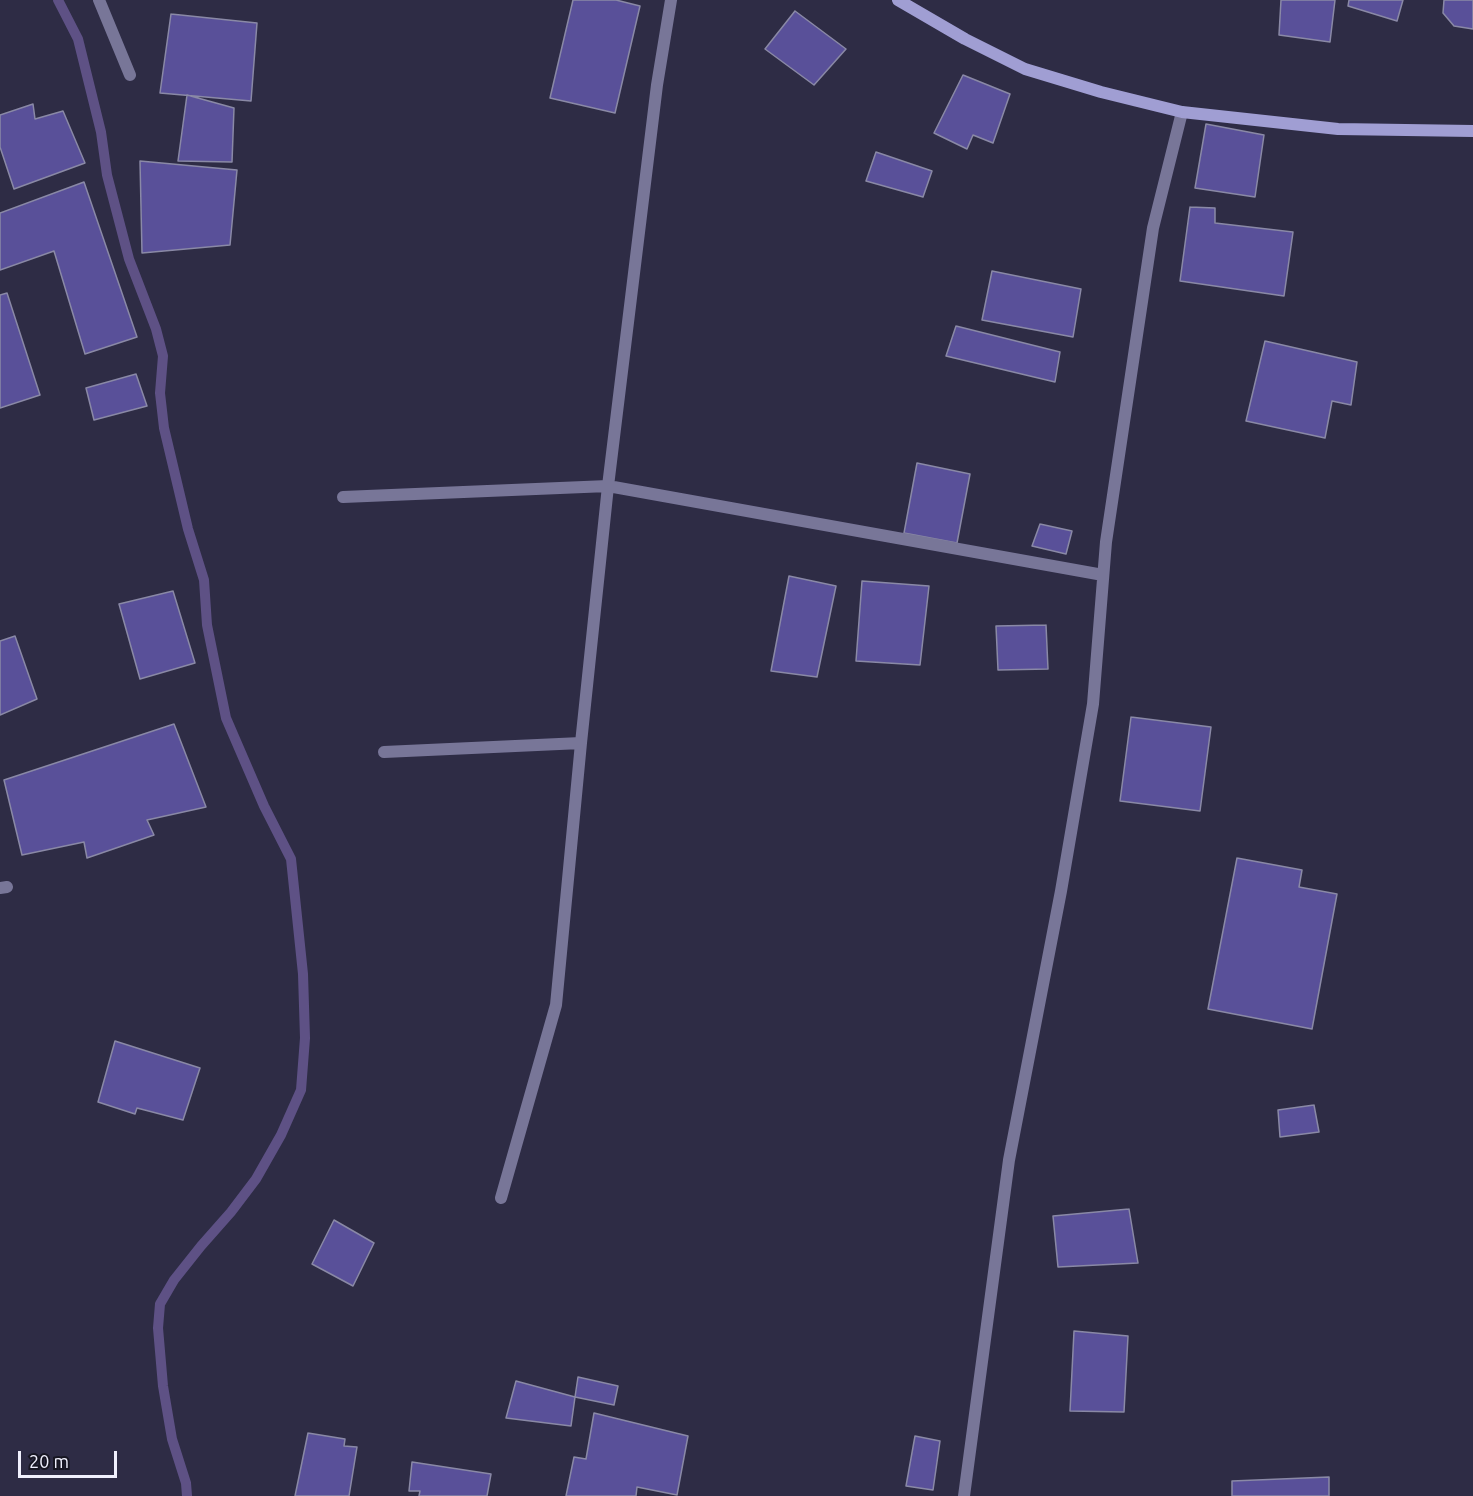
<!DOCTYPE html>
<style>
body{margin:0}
#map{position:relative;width:1473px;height:1496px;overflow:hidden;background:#2e2c45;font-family:Ubuntu,sans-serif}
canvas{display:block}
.scale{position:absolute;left:18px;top:1451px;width:99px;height:27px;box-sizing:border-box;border:3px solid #f0f0fd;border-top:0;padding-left:8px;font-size:18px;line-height:21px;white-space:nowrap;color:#f0f0fd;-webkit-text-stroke:4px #171622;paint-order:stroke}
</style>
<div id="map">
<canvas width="1473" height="1496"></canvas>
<div class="scale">20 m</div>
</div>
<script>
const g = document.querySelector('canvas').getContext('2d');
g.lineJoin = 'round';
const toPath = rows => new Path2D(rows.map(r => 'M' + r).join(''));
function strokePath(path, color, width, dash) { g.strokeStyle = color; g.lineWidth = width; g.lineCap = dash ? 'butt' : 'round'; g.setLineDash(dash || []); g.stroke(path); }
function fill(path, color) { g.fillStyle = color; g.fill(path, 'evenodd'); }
strokePath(toPath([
 [58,0,78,39,101,132,107,175,129,259,156,329,163,356,160,393,164,428,188,529,204,580,207,625,226,718,264,806,291,859,303,974,305,1038,301,1090,281,1135,256,1179,231,1212,201,1246,174,1280,160,1304,158,1328,163,1386,172,1439,186,1483,187,1496]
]), '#5e5185', 10);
const building = toPath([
 [573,0,616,0,640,6,615,113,550,98,573,0],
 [1281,0,1335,0,1330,42,1279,35,1281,0],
 [1349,0,1403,0,1397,21,1348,6,1349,0],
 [1444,0,1473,0,1473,29,1454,26,1443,13,1444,0],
 [795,11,846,49,814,85,765,49,795,11],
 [171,14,257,23,251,101,160,93,171,14],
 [963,75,1010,94,993,143,973,135,967,149,934,133,963,75],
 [187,95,234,108,232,162,178,161,187,95],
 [33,104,35,119,63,111,85,163,14,189,0,147,0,115,33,104],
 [1206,124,1264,135,1255,197,1195,188,1206,124],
 [876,152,932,171,923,197,866,181,876,152],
 [140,161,237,170,230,245,142,253,140,161],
 [84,182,137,337,85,354,54,251,0,270,0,213,84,182],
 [1190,207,1215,208,1215,223,1293,232,1284,296,1180,281,1190,207],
 [992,271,1081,289,1073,337,982,320,992,271],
 [7,293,40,395,0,408,0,295,7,293],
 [956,326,1060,352,1055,382,946,356,956,326],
 [1265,341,1357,362,1351,405,1332,401,1325,438,1246,421,1265,341],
 [136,374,147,406,94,420,86,388,136,374],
 [917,463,970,474,957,543,904,533,917,463],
 [1040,524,1072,531,1066,554,1032,546,1040,524],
 [789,576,836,586,817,677,771,671,789,576],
 [862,581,929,586,920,665,856,661,862,581],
 [173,591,195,663,140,679,119,604,173,591],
 [1046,625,1048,669,998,670,996,626,1046,625],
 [15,636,37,699,0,715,0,641,15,636],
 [1131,717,1211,727,1200,811,1120,801,1131,717],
 [174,724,206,807,147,820,154,835,87,858,84,842,22,855,4,780,174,724],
 [1237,858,1302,870,1299,887,1337,894,1312,1029,1208,1009,1237,858],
 [115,1041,200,1068,183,1120,137,1108,135,1114,98,1102,115,1041],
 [1314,1105,1319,1132,1280,1137,1278,1110,1314,1105],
 [1129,1209,1138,1263,1058,1267,1053,1216,1129,1209],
 [334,1220,374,1243,353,1286,312,1264,334,1220],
 [1074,1331,1128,1336,1124,1412,1070,1411,1074,1331],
 [578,1377,618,1386,614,1405,575,1397,578,1377],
 [516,1381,575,1397,571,1426,506,1418,516,1381],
 [594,1413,688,1436,677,1495,637,1487,636,1496,566,1496,574,1457,586,1459,594,1413],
 [308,1433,345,1439,344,1446,357,1447,349,1496,295,1496,308,1433],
 [915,1436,940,1441,933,1490,906,1486,915,1436],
 [412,1462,491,1474,487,1496,419,1496,420,1491,409,1491,412,1462],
 [1329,1477,1329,1496,1232,1496,1232,1481,1329,1477]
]);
fill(building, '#595099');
strokePath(building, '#8a89a6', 1.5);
strokePath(toPath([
 [99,0,130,75],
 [343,497,608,486,1103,575],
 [384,752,581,743],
 [0,888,7,887],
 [501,1198,556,1005,581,743,608,486,657,85,671,0],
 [964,1496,1009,1160,1061,891,1093,704,1106,542,1153,228,1182,112]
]), '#787698', 12);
strokePath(toPath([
 [898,0,965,39,1025,69,1101,92,1182,112,1338,129,1473,131]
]), '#a09ed3', 12);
</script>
